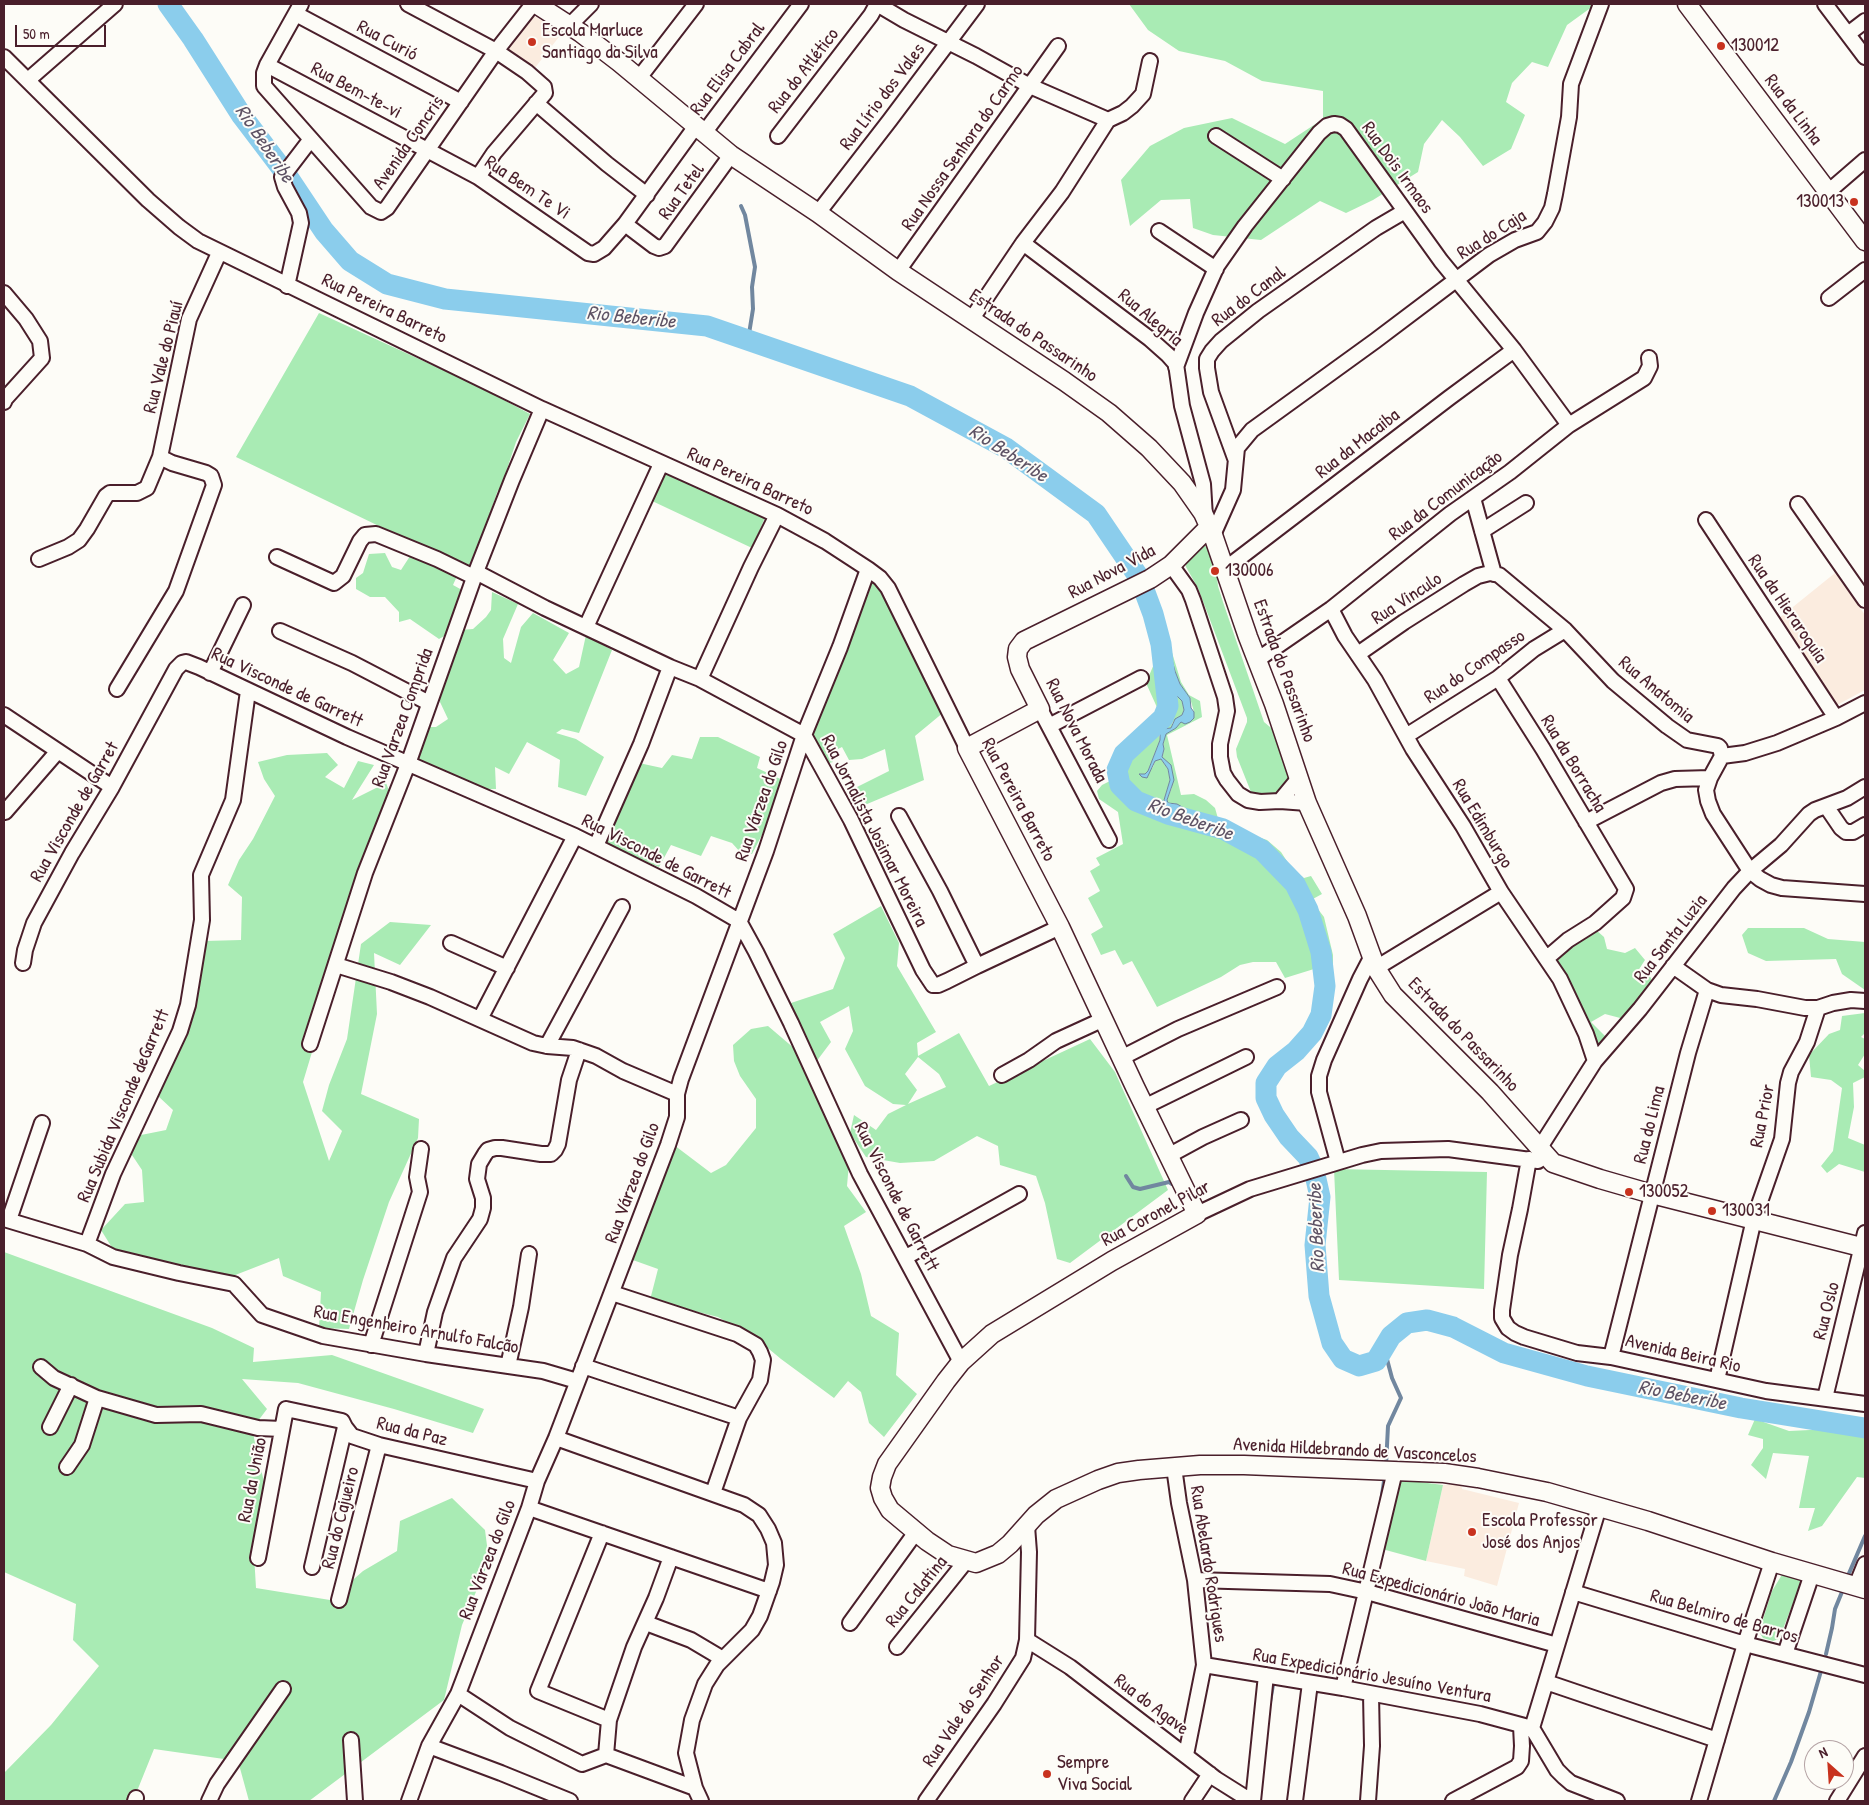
<!DOCTYPE html>
<meta charset="utf-8">
<style>
body{margin:0}
#map{position:relative;width:1869px;height:1805px;overflow:hidden;background:#fdfcf7;font-family:"Patrick Hand",sans-serif}
canvas{display:block}
.frame{position:absolute;inset:0;border:5px solid #4a1f2b;pointer-events:none}
.north{position:absolute;left:1804px;top:1740px;width:50px;height:50px;box-sizing:border-box;background:#fdfcf7;border:1px solid #b5a4a5;border-radius:50%;rotate:334deg;font-size:14px;font-weight:700;line-height:20px;text-align:center;color:#4a1f2b}
.north::after{content:'';display:block;margin:auto;width:18px;height:22px;background:#c8321e;clip-path:polygon(50% 0,100% 100%,50% 72%,0 100%)}
.scale{position:absolute;left:15px;top:25px;width:91px;height:22px;box-sizing:border-box;border:2px solid #4a1f2b;border-top:0;padding-left:6px;font-size:15px;line-height:18px;white-space:nowrap;color:#4a1f2b;-webkit-text-stroke:4px #fdfcf7;paint-order:stroke}
</style>
<div id="map">
<canvas width="1869" height="1805"></canvas>
<div class="frame"></div>
<div class="north">N</div>
<div class="scale">50 m</div>
</div>
<script>
const g = document.querySelector('canvas').getContext('2d');
g.lineJoin = 'round';
function fill(path, color) { g.fillStyle = color; g.fill(path, 'evenodd'); }
const toPath = rows => new Path2D(rows.map(r => 'M' + r).join(''));
function strokePath(path, color, width, dash) { g.strokeStyle = color; g.lineWidth = width; g.lineCap = dash ? 'butt' : 'round'; g.setLineDash(dash || []); g.stroke(path); }
function drawText(font, color, halo, rows, align = 'center') {
  g.font = font + ' "Patrick Hand",sans-serif'; g.lineWidth = 4; g.setLineDash([]); g.textBaseline = 'middle'; g.strokeStyle = halo; g.fillStyle = color; for (const [text, x, y, turn = 0] of rows) {
    g.save(); g.translate(x, y); g.rotate((+turn || 0) * Math.PI / 180); g.textAlign = isNaN(turn) ? turn : align; if (halo) g.strokeText(text, 0, 0); g.fillText(text, 0, 0); g.restore();
  }
}
fill(toPath([
 [531,14,562,33,531,73,502,52],
 [1835,573,1865,615,1865,690,1837,705,1778,619],
 [1461,1484,1462,1489,1519,1503,1497,1586,1464,1576,1465,1569,1426,1561,1443,1485]
]), '#fbecdf');
fill(toPath([
 [1129,4,1596,4,1567,25,1548,67,1532,62,1512,83,1506,102,1525,115,1511,149,1483,166,1460,137,1442,120,1424,144,1418,172,1373,200,1346,213,1320,201,1261,240,1213,235,1193,228,1190,199,1161,200,1130,226,1121,180,1150,146,1184,128,1232,118,1285,144,1323,119,1323,91,1262,81,1225,61,1179,51,1148,30],
 [319,313,480,387,530,414,516,442,499,493,498,490,470,570,236,457],
 [664,472,766,515,752,548,650,500],
 [1200,545,1209,547,1215,562,1218,586,1223,602,1264,722,1276,732,1292,772,1284,795,1254,796,1251,792,1237,757,1236,749,1247,722,1247,718,1198,588,1186,567,1185,562],
 [385,553,392,567,401,570,412,553,458,574,453,585,462,590,463,608,455,630,439,639,410,619,399,622,399,612,385,597,370,597,356,589,356,578,363,573,369,554],
 [872,581,883,589,944,712,915,736,924,780,860,807,857,787,889,771,885,749,862,759,849,760,842,747,828,754,833,762,821,765,810,736],
 [492,592,518,604,503,639,504,658,511,663,521,627,533,613,569,633,553,660,566,674,579,667,586,635,612,650,579,733,562,729,556,733,576,739,604,757,586,796,558,787,560,760,527,742,509,774,495,767,496,789,482,789,409,759,428,727,436,727,448,719,440,702,438,693,460,630,473,629,486,617,491,610],
 [1155,596,1161,607,1160,612,1162,620,1181,682,1189,695,1200,701,1202,717,1167,735,1181,795,1194,794,1206,800,1215,808,1219,822,1237,830,1267,840,1281,852,1292,869,1304,878,1311,876,1322,894,1311,900,1324,917,1333,955,1333,968,1327,971,1314,969,1285,978,1276,962,1253,962,1240,965,1221,977,1157,1007,1132,961,1123,965,1115,950,1101,955,1091,934,1103,927,1088,898,1100,891,1090,871,1100,865,1096,858,1123,844,1118,812,1099,799,1097,791,1102,785,1110,781,1116,776,1113,765,1124,759,1125,751,1123,743,1142,731,1160,714,1146,683,1154,664,1153,643,1155,633,1163,649,1168,654,1166,660,1161,660,1172,683,1175,685,1175,694,1182,701,1184,710,1182,715,1173,722,1171,728,1166,728,1159,735,1160,740,1148,771,1145,774,1140,774,1142,777,1153,767,1155,761,1161,759,1168,769,1170,781,1164,800,1168,805,1180,809,1177,804,1168,803,1167,800,1172,787,1171,765,1162,758,1164,749,1163,744,1166,734,1176,728,1181,721,1184,722,1194,712,1190,698,1180,684,1175,671,1166,638,1156,618,1157,610,1152,601],
 [700,737,718,737,760,757,757,768,789,783,752,854,741,853,732,843,711,836,701,856,671,845,659,867,628,855,603,842,639,763,662,768,672,755,692,759],
 [327,753,338,765,325,777,344,788,358,761,374,765,352,800,386,783,390,793,303,1082,329,1161,342,1131,322,1111,329,1085,347,1039,361,944,390,922,431,925,400,965,374,953,377,1014,361,1094,419,1119,418,1138,389,1202,363,1280,349,1329,319,1328,321,1292,283,1276,279,1258,225,1279,116,1254,101,1230,125,1204,144,1202,142,1170,130,1152,141,1135,166,1130,173,1110,158,1096,173,1066,195,1001,205,941,241,940,242,897,228,885,239,860,253,839,275,796,264,779,258,762,287,755],
 [881,906,899,943,897,966,936,1032,917,1043,918,1056,959,1033,989,1086,1090,1039,1115,1072,1168,1190,1070,1263,1057,1259,1045,1203,1036,1176,1000,1165,998,1146,977,1136,934,1161,900,1163,866,1157,850,1133,854,1115,876,1130,888,1114,906,1105,893,1104,865,1086,845,1049,853,1031,849,1006,820,1022,831,1042,816,1062,788,1004,833,989,845,958,833,934],
 [918,1057,939,1074,946,1087,908,1104,917,1090,905,1074],
 [1748,928,1804,928,1828,939,1865,942,1865,990,1842,974,1836,959,1766,961,1748,953,1742,935],
 [1596,930,1604,937,1607,949,1625,953,1635,948,1645,960,1636,974,1649,974,1653,983,1624,1019,1605,1014,1591,1022,1608,1039,1597,1054,1554,957],
 [1865,1013,1865,1033,1861,1037,1865,1039,1865,1054,1858,1065,1865,1071,1865,1077,1853,1083,1854,1107,1848,1138,1865,1145,1865,1172,1839,1164,1827,1173,1821,1166,1833,1151,1842,1088,1831,1080,1811,1077,1809,1055,1829,1034,1840,1030,1842,1016],
 [768,1026,795,1049,849,1163,847,1186,866,1212,844,1226,861,1274,871,1316,899,1333,896,1375,917,1394,884,1437,869,1423,861,1392,848,1381,834,1398,781,1359,757,1339,718,1317,650,1300,658,1269,630,1259,674,1145,711,1173,726,1165,756,1128,756,1099,740,1076,734,1061,733,1045,751,1029],
 [1334,1169,1487,1172,1484,1289,1339,1280],
 [4,1252,212,1328,254,1348,253,1362,332,1355,484,1409,473,1433,394,1409,298,1383,242,1379,267,1409,252,1429,266,1491,254,1554,256,1588,330,1600,363,1571,397,1551,400,1521,452,1498,485,1530,489,1561,462,1625,444,1700,309,1801,249,1801,238,1761,154,1749,133,1801,4,1801,4,1773,51,1725,99,1666,73,1640,76,1604,4,1572],
 [1755,1419,1789,1431,1831,1429,1865,1433,1865,1478,1857,1477,1822,1526,1808,1531,1815,1508,1799,1508,1809,1456,1773,1453,1766,1479,1751,1465,1763,1448,1763,1439,1748,1435],
 [1397,1479,1443,1485,1426,1561,1382,1549],
 [1783,1573,1803,1578,1779,1639,1773,1641,1763,1638,1759,1632,1772,1591]
]), '#a9ebb4');
const water = toPath([
 [1146,590,1149,596,1153,598,1152,602,1157,610,1156,618,1166,638,1175,671,1180,684,1190,698,1191,708,1194,712,1194,718,1190,722,1185,724,1181,722,1176,728,1166,734,1163,744,1164,749,1162,757,1171,765,1174,780,1167,800,1168,803,1177,804,1184,808,1180,809,1165,803,1164,800,1170,780,1168,769,1161,759,1155,761,1147,778,1142,777,1139,774,1145,774,1148,771,1160,740,1160,731,1163,729,1171,728,1175,719,1182,715,1184,710,1182,701,1175,694,1175,685,1168,680,1159,667,1159,662,1166,660,1168,654,1159,645,1139,594,1146,590]
]);
fill(water, '#8bcdec');
strokePath(water, '#71879f', 1);
strokePath(toPath([
 [741,206,745,215,755,267,752,287,753,309,748,340],
 [1126,1176,1133,1187,1140,1189,1169,1182,1172,1184],
 [1384,1348,1392,1378,1401,1398,1388,1426,1386,1465],
 [1381,1502,1385,1474],
 [1847,1578,1865,1536],
 [1826,1654,1832,1628,1835,1609,1844,1587],
 [1270,1702,1273,1685],
 [1774,1801,1791,1762,1809,1712,1821,1671]
]), '#71879f', 4);
strokePath(toPath([
 [168,4,193,39,242,116,286,174,324,231,350,261,387,284,445,299,707,326,910,396,1006,448,1096,514,1140,579,1153,614,1161,644,1168,706,1163,718,1124,754,1117,770,1120,785,1136,801,1168,814,1223,829,1262,850,1295,884,1308,910,1321,952,1325,986,1321,1015,1312,1033,1296,1051,1277,1066,1266,1083,1266,1098,1274,1115,1289,1137,1308,1157,1314,1170,1320,1197,1315,1245,1319,1296,1332,1343,1343,1359,1359,1366,1376,1361,1391,1336,1407,1323,1427,1320,1453,1327,1504,1353,1587,1376,1741,1408,1865,1428]
]), '#8bcdec', 21);
const minor = toPath([
 [301,4,267,65,264,73,264,86,371,207,381,212,387,208,496,51,533,4],
 [408,4,496,51,527,72,544,87,545,93,494,153,478,177],
 [877,4,904,20,976,56,1030,86,1108,120],
 [1825,4,1865,57],
 [296,14,461,102],
 [570,25,591,4],
 [1848,34,1865,21],
 [4,57,148,200,179,227,198,241,542,409,777,515,825,541,868,569,880,578,888,588,967,748],
 [267,65,478,177,588,253,594,254,604,248,625,224,696,126],
 [639,78,696,4],
 [28,80,115,4],
 [536,103,607,164,647,195],
 [1108,120,1123,113,1132,106,1143,94,1150,61],
 [704,133,801,4],
 [778,136,871,15,877,4],
 [1216,136,1283,179],
 [1828,192,1865,160],
 [818,213,890,120,977,4],
 [625,224,654,246,659,248,665,246,731,155],
 [1159,231,1216,269],
 [1023,243,1150,339,1168,355,1176,364,1182,406,1203,484,1205,517],
 [898,271,1058,46],
 [287,286,301,223,299,213,285,187,282,177,311,139],
 [4,293,26,319,40,341,42,358,5,399,4,402],
 [1829,298,1865,270],
 [971,320,1023,243,1062,192,1108,120],
 [1176,367,1196,313,1217,266,1245,226,1319,133,1327,126,1334,124,1340,125,1346,129,1441,261,1514,350,1569,425],
 [1235,458,1211,392,1207,368,1207,359,1212,351,1221,341,1258,311,1376,228,1405,211],
 [1473,498,1494,574],
 [1798,504,1865,600],
 [1706,520,1836,718],
 [1482,531,1526,503],
 [1213,535,1233,490,1237,448,1252,430,1375,341,1489,255,1515,240,1537,232,1545,222,1552,208,1555,194,1569,117,1571,84,1601,4],
 [277,557,334,583,343,576,360,541,365,535,376,534,437,559,474,577],
 [39,559,68,547,79,540,87,529,106,496,110,493,137,493,147,488,160,457,189,319,219,253],
 [1171,565,1189,590,1193,600,1225,697,1227,711,1220,744,1220,757,1223,773,1227,780,1238,794,1248,800,1260,802,1280,801,1307,803],
 [1225,569,1449,398,1514,350],
 [476,572,545,608,670,667,700,679,804,735,851,820,923,970,933,985,938,985,947,981,977,966,1060,927],
 [1331,609,1345,636,1375,680,1413,749,1463,826,1501,892,1560,979,1586,1034,1595,1061],
 [586,627,661,464],
 [280,631,352,663,429,703],
 [1358,654,1404,622,1464,584,1478,576,1490,573,1499,575,1565,630,1613,681,1667,726,1687,740,1718,746,1720,748,1722,756,1710,778,1706,790,1708,801,1713,814,1750,871,1760,879,1771,885,1782,888,1865,894],
 [1257,660,1331,609,1450,514,1510,472,1569,425,1644,378,1650,366,1649,358],
 [210,673,243,605],
 [1498,678,1543,749,1626,889,1623,898,1595,923,1568,940,1547,958],
 [700,679,751,567,777,515],
 [117,689,176,591,214,485,211,476,206,473,172,463,160,457],
 [1040,709,1109,840],
 [4,715,112,787],
 [1049,726,1141,678],
 [1406,736,1498,678,1534,649,1565,630],
 [1722,756,1745,753,1777,743,1836,718,1865,703],
 [1280,801,1299,778],
 [1826,806,1841,828,1846,832,1853,832,1865,825],
 [5,812,58,751],
 [899,816,940,891,977,966],
 [1586,822,1661,783,1675,779,1710,778],
 [596,846,641,744,670,667],
 [451,943,507,968],
 [23,963,25,950,34,923,72,853,112,787,176,669,182,663,186,662,199,667,347,737,575,836,696,896,739,921,756,952,791,1023,860,1174,961,1362],
 [336,965,391,982,430,997,533,1043,547,1046,573,1048,596,1056,623,1071,677,1094],
 [1673,966,1707,990,1721,995,1757,999,1805,1008,1818,1008,1833,1003,1851,1000,1865,1001],
 [1376,968,1501,892],
 [480,1019,575,836],
 [310,1044,365,873,408,764,476,572,512,480,542,409],
 [547,1046,622,907],
 [1121,1058,1178,1029,1277,987],
 [1002,1075,1029,1060,1056,1041,1104,1019],
 [1144,1107,1246,1057],
 [1539,1149,1595,1061,1640,1009,1734,888,1750,871,1781,845,1809,814,1815,810,1847,798,1865,787],
 [1168,1156,1203,1137,1241,1120],
 [1529,1159,1520,1209,1510,1255,1502,1310,1502,1318,1508,1328,1515,1333,1524,1337,1577,1353,1611,1357,1766,1391,1865,1404],
 [1338,1162,1319,1092,1319,1076,1324,1060,1360,979,1372,956],
 [1197,1214,1250,1189,1362,1155,1381,1151,1448,1149,1538,1161],
 [4,1219,87,1244,113,1257,179,1273,234,1284,262,1315,323,1336,426,1354,543,1371,577,1381],
 [9,1220,42,1123],
 [87,1244,113,1174,180,1031,188,1005,202,920,201,875,233,800,248,691],
 [906,1257,1019,1194],
 [612,1293,737,1334,756,1345,760,1352,763,1360,760,1380,739,1418,713,1493],
 [371,1345,420,1192,417,1177,421,1149],
 [426,1354,435,1312,454,1258,480,1219,483,1208,483,1198,477,1179,479,1164,485,1154,488,1150,495,1148,502,1148,541,1154,551,1154,555,1150,558,1144,569,1080,579,1050],
 [1611,1357,1688,1053,1707,990],
 [508,1366,521,1307,529,1254],
 [583,1366,739,1418],
 [41,1367,54,1378,97,1398,156,1415,201,1414,258,1428,282,1429],
 [1717,1380,1754,1219,1782,1139,1788,1083,1791,1072,1807,1042,1818,1008],
 [1825,1398,1865,1233],
 [50,1427,71,1385],
 [556,1438,744,1505,759,1515,768,1529,774,1543,776,1565,772,1582,760,1616,752,1630,717,1665,705,1684,692,1720,686,1753,695,1788,701,1801],
 [67,1467,82,1445,97,1398],
 [1174,1467,1179,1503,1195,1580,1204,1665,1186,1755],
 [529,1508,769,1591],
 [602,1533,538,1691,609,1720],
 [258,1558,286,1409,342,1421,345,1427,352,1436,379,1445,537,1481],
 [312,1567,345,1427],
 [1195,1580,1330,1584,1367,1592,1557,1645],
 [1856,1586,1865,1564],
 [1573,1592,1745,1644,1865,1675],
 [339,1600,379,1445],
 [646,1623,691,1640,723,1659],
 [850,1623,916,1532],
 [1027,1640,1070,1667,1216,1779,1251,1801],
 [897,1647,966,1561],
 [1785,1654,1812,1574],
 [1204,1665,1343,1688,1480,1714,1532,1728],
 [1546,1682,1717,1740],
 [1343,1688,1395,1471],
 [458,1694,510,1728,582,1764,606,1755,695,1788],
 [1532,1728,1599,1507],
 [1532,1728,1557,1770,1564,1777,1571,1783,1617,1801],
 [351,1740,355,1801],
 [429,1746,501,1773,570,1801],
 [606,1755,609,1720,634,1647,656,1598,671,1557],
 [135,1801,136,1798],
 [209,1801,217,1784,283,1689],
 [409,1801,429,1746,458,1694,529,1508,537,1481,556,1438,668,1145,677,1117,677,1094,681,1079,766,851,804,735,840,647,868,569],
 [926,1801,994,1704,1023,1658,1027,1640,1029,1552,1027,1526],
 [1192,1801,1210,1774],
 [1253,1801,1266,1675],
 [1295,1801,1310,1683],
 [1368,1801,1372,1746,1371,1694],
 [1453,1801,1517,1767,1521,1761,1522,1746,1521,1726],
 [1699,1801,1745,1644,1772,1562],
 [1837,1801,1865,1756]
]);
const tertiary = toPath([
 [536,4,581,33,619,62,731,155,818,213,898,271,1064,381,1109,413,1149,448,1182,483,1203,513,1213,535,1248,637,1274,704,1307,803,1357,916,1376,968,1393,995,1490,1092,1553,1163,1600,1179,1652,1194,1865,1248],
 [1687,4,1865,241],
 [1209,527,1171,565,1150,579,1024,641,1018,649,1017,657,1020,669,1040,709,967,748,1060,927,1135,1087,1197,1214,1112,1261,992,1334,961,1362,946,1381,887,1464,882,1477,880,1488,883,1498,890,1510,927,1541,948,1555,976,1563,998,1554,1010,1544,1036,1515,1056,1499,1098,1480,1118,1473,1139,1470,1200,1465,1244,1465,1444,1473,1478,1478,1547,1492,1648,1521,1772,1562,1865,1589]
]);
strokePath(minor, '#4a1f2b', 18);
strokePath(tertiary, '#4a1f2b', 21);
strokePath(minor, '#fdfcf7', 14);
strokePath(tertiary, '#fdfcf7', 18);
for (const [x, y, r, color] of [
 [532,42,5,"#c8321e"],
 [1721,46,5,"#c8321e"],
 [1854,202,5,"#c8321e"],
 [1215,571,5,"#c8321e"],
 [1629,1192,5,"#c8321e"],
 [1712,1211,5,"#c8321e"],
 [1472,1532,5,"#c8321e"],
 [1047,1774,5,"#c8321e"]
]) { const dot = new Path2D(); dot.arc(x, y, r, 0, 2 * Math.PI); g.fillStyle = color; g.fill(dot); strokePath(dot, '#fdfcf7', 2); }
drawText('19px', '#4a1f2b', '#fdfcf7', [
 ["Escola Marluce",542,31],
 ["Santiago da Silva",542,53],
 ["130012",1731,46],
 ["130013",1844,202,"right"],
 ["130006",1225,571],
 ["130052",1639,1192],
 ["130031",1722,1211],
 ["Escola Professor",1482,1521],
 ["José dos Anjos",1482,1543],
 ["Sempre",1057,1763],
 ["Viva Social",1057,1785]
], 'left');
drawText('19px', '#4a1f2b', '#fdfcf7', [
 ["Rua Curió",387,41,28],
 ["Rua Elisa Cabral",728,69,-53],
 ["Rua do Atlético",804,71,-52],
 ["Rua Bem-te-vi",356,91,28],
 ["Rua Lírio dos Vales",883,97,-53],
 ["Rua da Linha",1793,110,53],
 ["Avenida Concris",409,143,-55],
 ["Rua Nossa Senhora do Carmo",963,148,-55],
 ["Rua Dois Irmaos",1397,168,54],
 ["Rua Bem Te Vi",527,188,34],
 ["Rua Tetel",682,192,-54],
 ["Rua do Caja",1492,235,-32],
 ["Rua do Canal",1249,297,-37],
 ["Rua Pereira Barreto",384,309,26],
 ["Rua Alegria",1150,318,40],
 ["Estrada do Passarinho",1033,336,34],
 ["Rua Vale do Piauí",164,357,-76],
 ["Rua da Macaiba",1358,444,-38],
 ["Rua Pereira Barreto",750,482,25],
 ["Rua da Comunicação",1446,496,-37],
 ["Rua Nova Vida",1112,572,-28],
 ["Rua Vinculo",1407,599,-33],
 ["Rua da Hieraroquia",1787,609,56],
 ["Rua do Compasso",1475,667,-34],
 ["Estrada do Passarinho",1284,671,70],
 ["Rua Visconde de Garrett",287,688,25],
 ["Rua Anatomia",1656,690,40],
 ["Rua Varzea Comprida",403,718,-70],
 ["Rua Nova Morada",1076,731,63],
 ["Rua da Borracha",1573,764,59],
 ["Rua Pereira Barreto",1018,800,62],
 ["Rua Várzea do Gilo",762,801,-71],
 ["Rua Visconde de Garret",75,812,-60],
 ["Rua Edimburgo",1482,824,59],
 ["Rua Jornalista Josimar Moreira",874,831,63],
 ["Rua Visconde de Garrett",656,857,27],
 ["Rua Santa Luzia",1671,939,-52],
 ["Estrada do Passarinho",1463,1035,46],
 ["Rua Subida Visconde deGarrett",124,1106,-67],
 ["Rua Prior",1763,1116,-79],
 ["Rua do Lima",1650,1125,-76],
 ["Rua Várzea do Gilo",633,1183,-70],
 ["Rua Visconde de Garrett",896,1197,63],
 ["Rua Coronel Pilar",1156,1214,-28],
 ["Rua Oslo",1827,1311,-76],
 ["Rua Engenheiro Arnulfo Falcão",416,1330,10],
 ["Avenida Beira Rio",1683,1354,13],
 ["Rua da Paz",412,1432,14],
 ["Avenida Hildebrando de Vasconcelos",1355,1451,3],
 ["Rua da União",253,1480,-79],
 ["Rua do Cajueiro",341,1518,-76],
 ["Rua Várzea do Gilo",488,1560,-69],
 ["Rua Abelardo Rodrigues",1208,1564,81],
 ["Rua Calatina",917,1592,-51],
 ["Rua Expedicionário João Maria",1441,1595,15],
 ["Rua Belmiro de Barros",1724,1617,16],
 ["Rua Expedicionário Jesuíno Ventura",1372,1676,10],
 ["Rua do Agave",1151,1705,37],
 ["Rua Vale do Senhor",964,1711,-56]
]);
drawText('italic 20px', '#5e5365', '#fdfcf7', [
 ["Rio Beberibe",264,144,56],
 ["Rio Beberibe",631,318,6],
 ["Rio Beberibe",1008,454,33],
 ["Rio Beberibe",1190,820,20],
 ["Rio Beberibe",1317,1228,-92],
 ["Rio Beberibe",1682,1396,11]
]);
</script>
